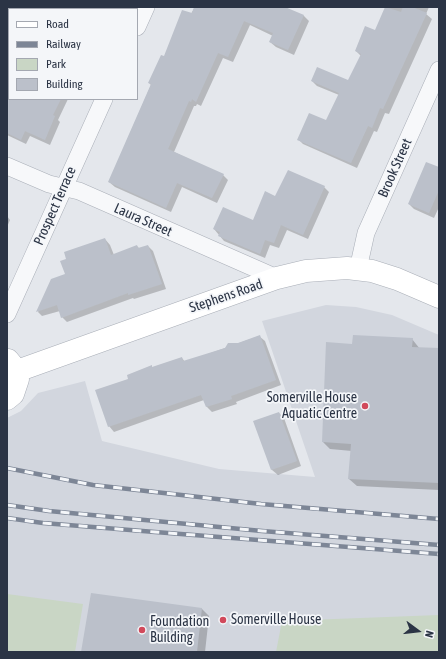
<!DOCTYPE html>
<style>
body{margin:0}
#map{position:relative;width:446px;height:659px;overflow:hidden;background:#e4e7ec;font-family:"Asap Condensed",sans-serif}
canvas{display:block}
.frame{position:absolute;inset:0;border:8px solid #2b3445;pointer-events:none}
.legend{position:absolute;left:8px;top:8px;width:130px;height:92px;box-sizing:border-box;background:#f4f6f9;border:1px solid #a4a8b1;margin:0;padding:5px 7px;list-style:none;font-size:12px;color:#2b3445}
.legend li{display:flex;align-items:center;gap:8px;height:20px}
.legend b{width:20px;border:1px solid #a4a8b1}
.north{position:absolute;left:398px;top:611px;width:40px;height:40px;-webkit-text-stroke:3px #f4f6f9;paint-order:stroke;rotate:105deg;font-size:11px;font-weight:700;line-height:16px;text-align:center;color:#2b3445}
.north::after{content:'';display:block;margin:auto;width:14px;height:18px;background:#2b3445;clip-path:polygon(50% 0,100% 100%,50% 72%,0 100%)}
</style>
<div id="map">
<canvas width="446" height="659"></canvas>
<div class="frame"></div>
<ul class="legend">
<li><b style="height:5px;background:#fff"></b>Road</li>
<li><b style="height:5px;background:#7d8696"></b>Railway</li>
<li><b style="height:11px;background:#c9d6c5"></b>Park</li>
<li><b style="height:11px;background:#bbc0ca"></b>Building</li>
</ul>
<div class="north">N</div>
</div>
<script>
const g = document.querySelector('canvas').getContext('2d');
g.lineJoin = 'round';
function fill(path, color) { g.fillStyle = color; g.fill(path, 'evenodd'); }
const toPath = rows => new Path2D(rows.map(r => 'M' + r).join(''));
function strokePath(path, color, width, dash) { g.strokeStyle = color; g.lineWidth = width; g.lineCap = dash ? 'butt' : 'round'; g.setLineDash(dash || []); g.stroke(path); }
function drawText(font, color, halo, rows, align = 'center') {
  g.font = font + ' "Asap Condensed",sans-serif'; g.lineWidth = 3.5; g.setLineDash([]); g.textBaseline = 'middle'; g.strokeStyle = halo; g.fillStyle = color; for (const [text, x, y, turn = 0] of rows) {
    g.save(); g.translate(x, y); g.rotate((+turn || 0) * Math.PI / 180); g.textAlign = isNaN(turn) ? turn : align; if (halo) g.strokeText(text, 0, 0); g.fillText(text, 0, 0); g.restore();
  }
}
fill(toPath([
 [326,305,356,307,392,315,439,335,439,652,7,652,7,418,21,411,38,393,85,381,102,441,219,469,315,477,262,321]
]), '#d2d6de');
fill(toPath([
 [7,594,83,604,75,652,7,652],
 [439,615,439,652,276,652,282,621]
]), '#c9d6c5');
fill(toPath([
 [53,7,115,7,114,9,52,9],
 [195,7,281,7,304,16,309,21,294,55,276,47,270,42,273,36,250,25,233,62,223,58,201,106,197,104,196,106,194,106,174,152,223,175,228,180,217,203,182,187,171,212,115,187,109,182,151,85,149,83],
 [386,7,429,7,426,14,432,19,389,114,385,113,377,132,374,131,357,168,303,144,298,139,326,122,339,95,317,86,312,81,349,82,361,56,356,51,376,32],
 [7,95,9,99,68,99,58,120,60,122,50,145,30,136,26,144,7,135],
 [439,168,439,207,434,218,414,209,409,204],
 [324,187,329,192,308,239,287,230,279,248,270,245,265,258,224,241,214,229,253,221,276,197],
 [7,216,10,220,7,227],
 [105,239,110,245,114,255,137,246,140,249,148,246,153,251,166,289,134,299,133,298,67,322,62,317,60,311,42,316,38,312,52,280,66,275],
 [259,336,265,341,281,385,236,402,237,404,212,412,207,407,204,400,114,432,109,426,129,379,153,368,182,358,185,362],
 [412,339,420,349,439,350,439,490,357,486,349,479,352,451,330,449,323,442,353,345],
 [279,413,284,418,301,466,278,475,272,470,254,422],
 [201,608,209,616,205,652,82,652]
]), '#0003');
fill(toPath([
 [194,7,285,7,304,15,288,50,269,42,273,33,244,21,228,57,218,53,196,102,192,99,191,102,189,101,168,149,224,174,212,198,177,183,166,208,108,182,151,84,148,83,161,55,164,56,182,10,192,13],
 [385,7,401,12,403,7,412,7,427,13,383,109,380,108,372,128,368,126,351,163,297,140,309,113,326,120,339,93,311,81,317,67,348,80,361,54,355,51,365,26,375,30],
 [7,94,9,95,9,99,61,99,53,115,55,116,45,140,25,131,21,140,7,133],
 [426,162,439,167,439,190,429,213,408,204],
 [288,170,325,186,303,235,281,225,274,243,265,240,260,254,218,236,220,232,213,229,223,207,253,220,265,191,275,196],
 [105,238,111,255,137,245,138,248,148,245,162,284,128,295,128,293,61,318,57,305,36,312,51,279,65,274,60,261,66,259,64,252],
 [260,335,276,380,231,396,232,399,206,407,201,395,108,427,95,390,128,379,127,375,152,365,152,367,182,357,183,361,225,348,228,343,238,343],
 [353,335,413,338,412,347,439,348,439,483,348,479,351,444,322,442,326,342,352,344],
 [279,412,297,461,271,470,253,421],
 [91,593,202,608,197,652,81,652]
]), '#bbc0ca');
const street = toPath([
 [137,27,146,7],
 [7,166,49,184,79,191,277,278],
 [358,269,366,233,439,70],
 [7,314,104,99]
]);
const secondary = toPath([
 [17,371,277,278,306,271,347,268,372,271,397,279,439,297],
 [7,399,13,394,18,379,17,371,8,360]
]);
strokePath(street, '#a9aeb7', 18);
strokePath(secondary, '#a9aeb7', 23);
strokePath(street, '#f7f8fa', 17);
strokePath(secondary, '#fff', 22);
const rail = toPath([
 [7,468,93,485,261,504,439,519],
 [7,505,49,511,262,531,439,545],
 [7,518,43,523,155,532,439,554]
]);
strokePath(rail, '#7d8696', 4.5);
strokePath(rail, '#f4f6f9', 3, [9]);
for (const [x, y, r, color] of [
 [365,406,4,"#d1495b"],
 [223,620,4,"#d1495b"],
 [142,630,4,"#d1495b"]
]) { const dot = new Path2D(); dot.arc(x, y, r, 0, 2 * Math.PI); g.fillStyle = color; g.fill(dot); strokePath(dot, '#f4f6f9', 1.5); }
drawText('14px', '#2b3445', '#f4f6f9', [
 ["Brook Street",395,168,-66],
 ["Prospect Terrace",55,206,-66],
 ["Laura Street",143,220,24],
 ["Stephens Road",226,296,-19]
]);
drawText('14px', '#2b3445', '#f4f6f9', [
 ["Somerville House",357,398,"right"],
 ["Aquatic Centre",357,414,"right"],
 ["Somerville House",231,620],
 ["Foundation",150,622],
 ["Building",150,638]
], 'left');
</script>
